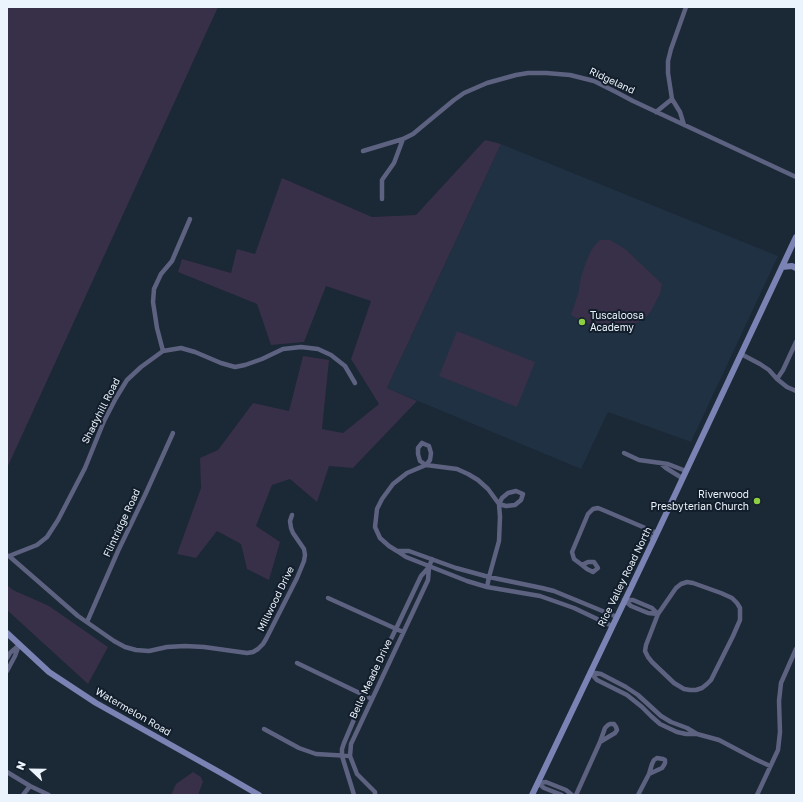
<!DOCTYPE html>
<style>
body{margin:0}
#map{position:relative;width:803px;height:802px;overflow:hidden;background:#1b2835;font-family:"Golos Text",sans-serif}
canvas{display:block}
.frame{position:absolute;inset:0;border:8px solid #ebf3fc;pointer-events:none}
.north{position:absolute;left:12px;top:750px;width:40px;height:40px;-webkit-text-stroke:3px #121e2b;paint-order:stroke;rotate:292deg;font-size:11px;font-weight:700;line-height:16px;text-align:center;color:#ebf3fc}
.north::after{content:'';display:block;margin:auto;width:14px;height:18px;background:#ebf3fc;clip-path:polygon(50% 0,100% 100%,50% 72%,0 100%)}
</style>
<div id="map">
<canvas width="803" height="802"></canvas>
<div class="frame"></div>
<div class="north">N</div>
</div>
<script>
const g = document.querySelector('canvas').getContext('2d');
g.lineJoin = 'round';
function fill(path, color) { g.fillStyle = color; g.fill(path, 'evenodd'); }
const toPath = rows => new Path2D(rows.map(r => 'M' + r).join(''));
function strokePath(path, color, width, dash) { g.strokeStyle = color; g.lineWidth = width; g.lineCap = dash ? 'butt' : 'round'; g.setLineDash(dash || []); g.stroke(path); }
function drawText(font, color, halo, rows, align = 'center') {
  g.font = font + ' "Golos Text",sans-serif'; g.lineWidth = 4; g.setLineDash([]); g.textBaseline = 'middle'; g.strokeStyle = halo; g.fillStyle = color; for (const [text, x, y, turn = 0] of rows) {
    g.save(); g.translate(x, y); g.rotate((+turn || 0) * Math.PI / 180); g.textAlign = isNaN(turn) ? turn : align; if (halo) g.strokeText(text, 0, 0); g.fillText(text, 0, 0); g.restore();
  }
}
fill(toPath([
 [501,144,778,256,691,442,608,412,581,469,387,388]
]), '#203144');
fill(toPath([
 [7,7,218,7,7,468],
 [485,140,501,144,387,388,417,401,353,468,329,466,317,502,290,479,272,485,256,526,280,542,269,580,247,569,241,544,217,531,196,558,177,554,201,488,200,458,218,450,253,403,289,411,303,356,329,360,322,429,343,433,379,404,351,359,371,301,326,286,304,342,271,345,257,304,178,272,182,259,231,273,237,249,255,254,282,178,372,217,416,215],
 [600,240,610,240,625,249,662,284,660,294,651,311,645,318,631,326,616,328,598,327,589,324,571,315,578,294,581,277,586,262,591,251,595,245],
 [457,331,535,362,517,407,439,376],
 [7,585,13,590,49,606,108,647,88,684,7,610],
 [193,772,201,777,203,782,198,795,171,795,176,784]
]), '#382f48');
strokePath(toPath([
 [656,112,672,99],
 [684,125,680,112,672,99,668,73,668,61,671,49,686,7],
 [363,151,403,139,413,134,454,100,464,93,487,83,516,75,528,73,546,73,570,75,594,81,616,92,633,101,796,177],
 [382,199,382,180,394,163,403,139],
 [796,342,783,370,777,379,787,387,796,391],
 [163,351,157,328,153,302,154,289,161,274,172,261,190,219],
 [741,354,760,364,769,370,777,379],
 [422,443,429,446,431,453,430,460,426,465,420,461,418,454,418,448,422,443],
 [624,453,639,460,668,464,686,471],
 [660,463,666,468,682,478],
 [516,491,523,494,521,500,515,505,506,506,499,504,502,498,508,493,516,491],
 [644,528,654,540],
 [397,551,409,551,456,568,489,577,542,588,554,591,617,617],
 [9,556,37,545,47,537,58,520,85,468,104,421,116,398,127,380,141,367,163,351,181,348,195,352,221,363,235,367,245,365,262,359,283,349,301,347,318,349,331,355,345,366,355,383],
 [9,556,78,616,114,641,125,647,136,650,149,651,167,647,185,646,204,647,247,653,253,652,258,649,263,644,266,639,297,578,304,561,305,555,304,549,293,533,291,528,290,521,292,515],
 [588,562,594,562,598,568,593,572,587,569,582,565,588,562],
 [582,565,574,559,572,552,588,514,593,509,598,508,603,510,657,533],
 [687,582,693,583,721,593,732,598,737,603,740,608,740,620,733,636,711,680,707,684,702,688,696,690,690,690,684,689,674,683,652,662,648,657,645,651,646,645,658,614,676,588,681,584,687,582],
 [487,587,489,577,499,541,500,517,499,504,488,489,478,480,468,474,457,469,426,465,407,473,393,484,382,499,377,509,375,527,380,538,389,546,397,551,406,557,467,581,487,587,540,596,574,608,612,626],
 [328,598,403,632],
 [624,600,633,600,652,608,658,614],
 [624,600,631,606,648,613,658,614],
 [87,622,118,551,145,495,173,433],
 [7,658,10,653,18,646],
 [297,663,372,699],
 [7,671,15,656,19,645],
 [590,672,597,680,627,695,642,707,651,716,660,724,677,732,686,734,697,734,719,740,755,759,770,766],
 [590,672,601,674,626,687,638,695,661,716,671,722,687,728,697,734],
 [610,724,614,724,616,727,617,730,615,733,600,742,605,728,608,725,610,724],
 [264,729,299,748,316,754,350,756],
 [657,758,663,759,665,760,665,763,664,765,662,768,649,774,652,764,654,760,657,758],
 [7,772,30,786,49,795],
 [538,783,546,782,566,790,572,795],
 [538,783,544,788,562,795],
 [23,795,30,786],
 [354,795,351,785,342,756,342,749,344,743,364,696,421,576,429,567],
 [375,795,375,792,357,774,350,756,351,744,428,580,429,567,432,559],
 [576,795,600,742],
 [638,795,649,774],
 [757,795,778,750,780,732,779,701,781,683,796,649]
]), '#5c6280', 4.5);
strokePath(toPath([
 [782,267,792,266,796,268],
 [7,633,49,672,96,703,221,773,259,795],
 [532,795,657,533,796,237]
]), '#7a83b4', 6);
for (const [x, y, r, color] of [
 [582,322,4,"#8ece43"],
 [757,501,4,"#8ece43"]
]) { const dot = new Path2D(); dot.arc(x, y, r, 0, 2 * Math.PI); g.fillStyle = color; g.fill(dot); strokePath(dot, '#121e2b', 1.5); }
drawText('10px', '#ebf3fc', '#121e2b', [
 ["Ridgeland",612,81,25],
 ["Shadyhill Road",101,411,-63],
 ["Flintridge Road",122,523,-65],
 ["Rice Valley Road North",625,577,-64],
 ["Millwood Drive",276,599,-64],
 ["Belle Meade Drive",371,679,-65],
 ["Watermelon Road",133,712,30]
]);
drawText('10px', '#ebf3fc', '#121e2b', [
 ["Tuscaloosa",590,316],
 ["Academy",590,328],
 ["Riverwood",749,495,"right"],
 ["Presbyterian Church",749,507,"right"]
], 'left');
</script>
